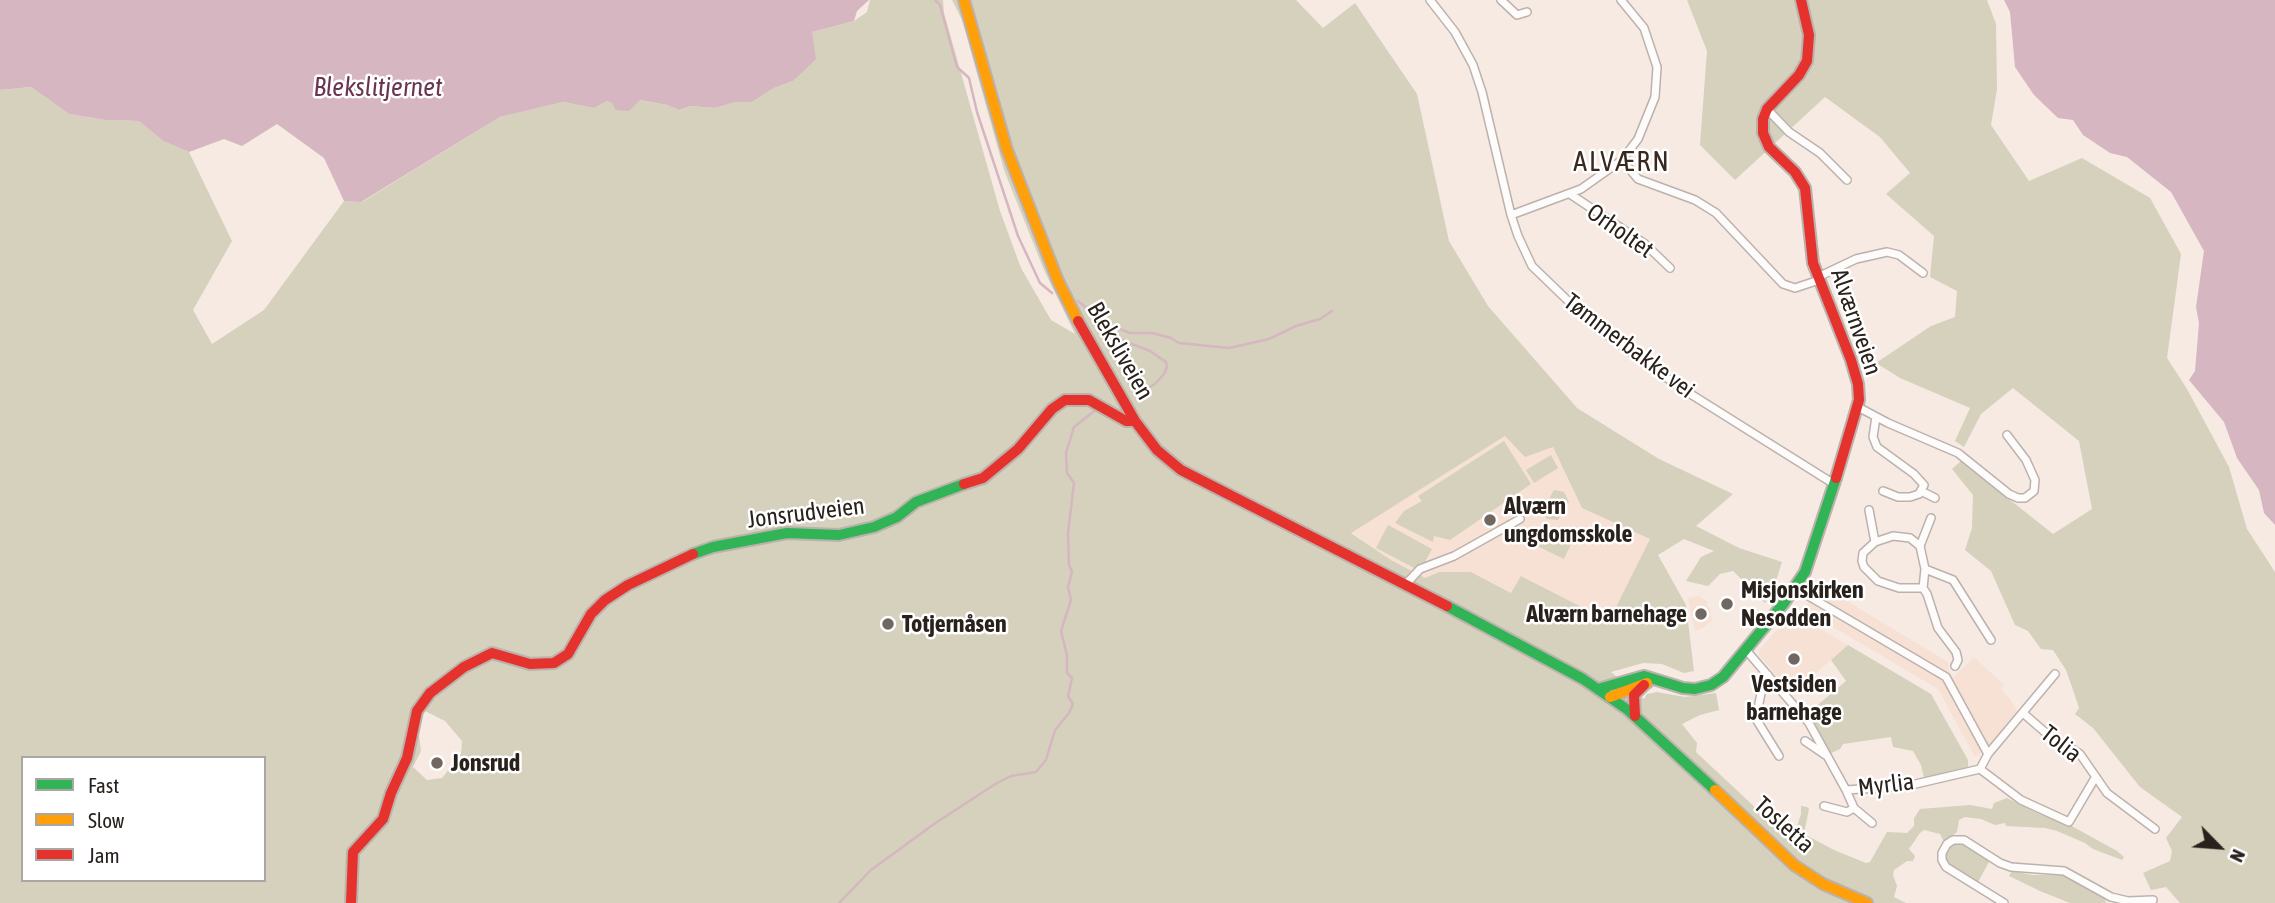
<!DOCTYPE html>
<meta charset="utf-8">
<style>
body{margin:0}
#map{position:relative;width:2275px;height:903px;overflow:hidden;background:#f6eae3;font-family:"Asap Condensed",sans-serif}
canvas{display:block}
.legend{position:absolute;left:21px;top:756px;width:245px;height:126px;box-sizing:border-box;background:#fff;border:2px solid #a9a6a4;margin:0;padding:9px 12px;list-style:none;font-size:21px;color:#29211c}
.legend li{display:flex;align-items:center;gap:14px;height:35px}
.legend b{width:35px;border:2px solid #a9a6a4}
.north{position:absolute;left:2184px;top:812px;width:70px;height:70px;-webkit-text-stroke:5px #fff;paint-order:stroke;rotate:115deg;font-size:19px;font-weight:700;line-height:28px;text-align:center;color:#29211c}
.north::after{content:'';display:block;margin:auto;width:24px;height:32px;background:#29211c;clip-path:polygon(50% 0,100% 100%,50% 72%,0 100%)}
</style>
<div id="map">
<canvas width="2275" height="903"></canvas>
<ul class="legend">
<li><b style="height:9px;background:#30b455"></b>Fast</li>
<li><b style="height:9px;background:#ff9f0a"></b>Slow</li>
<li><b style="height:9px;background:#e5322d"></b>Jam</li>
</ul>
<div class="north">N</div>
</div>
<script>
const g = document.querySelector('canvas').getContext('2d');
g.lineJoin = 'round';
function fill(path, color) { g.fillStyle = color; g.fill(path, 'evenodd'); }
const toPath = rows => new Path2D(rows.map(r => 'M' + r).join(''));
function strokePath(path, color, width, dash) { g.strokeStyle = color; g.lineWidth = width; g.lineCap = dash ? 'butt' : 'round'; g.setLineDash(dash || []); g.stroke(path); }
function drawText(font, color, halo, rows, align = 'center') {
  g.font = font + ' "Asap Condensed",sans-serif'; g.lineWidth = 5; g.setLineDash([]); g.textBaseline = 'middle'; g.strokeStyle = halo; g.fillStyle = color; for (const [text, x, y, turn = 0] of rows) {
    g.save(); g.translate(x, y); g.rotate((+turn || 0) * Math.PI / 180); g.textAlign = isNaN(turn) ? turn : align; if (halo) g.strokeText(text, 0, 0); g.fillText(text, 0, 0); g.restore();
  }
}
fill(toPath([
 [1505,436,1553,447,1582,508,1650,539,1609,621,1522,576,1512,593,1471,572,1439,572,1425,578,1391,560,1351,532],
 [1817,583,1948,662,1949,670,1953,678,1974,657,2004,685,2001,689,2011,700,2018,714,1992,745,1975,757,1938,689,1804,610],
 [1699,596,1708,602,1706,605,1711,609,1710,616,1713,619,1705,627,1695,631,1688,598],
 [1792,613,1848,645,1792,694,1759,655,1759,650]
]), '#f7e1d5');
fill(toPath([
 [870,0,943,0,944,13,1000,211,1021,268,1051,320,1075,334,1044,270,1004,170,962,20,952,0,1296,0,1323,28,1355,3,1417,94,1449,241,1488,306,1577,408,1659,459,1733,494,1696,526,1739,548,1782,562,1771,597,1765,603,1733,571,1720,574,1708,586,1686,581,1701,557,1714,551,1684,539,1658,555,1686,605,1694,671,1684,673,1662,664,1643,663,1611,672,1644,699,1647,694,1657,692,1685,697,1716,693,1719,710,1700,715,1682,724,1697,743,1696,752,1792,842,1801,814,1801,806,1807,807,1809,809,1804,834,1834,850,1866,863,1870,862,1887,832,1907,833,1914,826,1914,818,1920,809,1970,805,1992,809,1994,803,2007,798,2039,814,2068,824,2117,851,2124,857,2122,860,2093,849,2085,843,2057,831,2045,828,2006,826,2005,823,1995,825,1981,819,1965,817,1959,820,1957,832,1944,842,1940,834,1924,830,1920,833,1909,849,1915,856,1913,861,1907,861,1894,870,1893,875,1897,886,1894,897,1906,903,0,903,0,90,31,87,69,114,106,120,139,121,163,141,189,152,232,241,193,310,212,344,264,310,344,201,362,202,500,117,563,102,594,108,607,101,612,103,640,100,667,105,679,110,690,106,715,108,736,102,752,102,774,88,793,81,812,32,854,21,867,12],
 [1505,436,1525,457,1553,447,1582,508,1650,539,1609,621,1521,576,1511,593,1471,572,1439,572,1425,578,1391,560,1351,533],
 [425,711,445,721,462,741,461,754,442,778,427,780,413,767,421,751,417,721],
 [23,758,264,758,264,880,23,880],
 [1687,0,1987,0,1996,24,1997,89,1991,125,2029,181,2082,158,2150,198,2181,254,2167,358,2187,389,2229,467,2247,529,2275,572,2275,903,2180,903,2166,887,2151,890,2143,873,2170,861,2172,851,2166,838,2182,817,2140,787,2093,728,2075,714,2079,708,2073,690,2066,670,2053,650,2041,649,2028,631,2015,625,1991,571,1965,550,1972,528,1973,495,1952,469,1961,461,2053,534,2092,509,2079,441,2013,388,1981,414,1964,447,1955,441,1970,408,1900,378,1876,363,1931,326,1955,317,1957,291,1930,277,1934,236,1886,194,1910,173,1880,137,1825,97,1735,180,1700,145,1707,51],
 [1504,441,1531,484,1450,540,1434,536,1433,542,1395,523,1404,511,1422,501,1418,496],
 [1551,455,1558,468,1534,483,1526,470],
 [1554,490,1564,492,1569,502,1558,520,1547,519,1542,511],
 [1388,525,1432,549,1420,571,1376,548],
 [1541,527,1572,542,1564,559,1533,544],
 [1848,645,1931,694,1968,760,1968,767,1924,778,1921,765,1913,751,1893,747,1891,737,1843,744,1840,749,1829,754,1807,714,1846,681,1831,660],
 [1961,841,1973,846,1989,862,1977,884,1963,876,1945,859,1948,846],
 [2012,871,2032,875,2065,875,2104,896,2106,903,2070,903,2040,891,2009,876]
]), '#d5d1bc');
fill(toPath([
 [0,0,869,0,857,11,854,21,812,32,816,59,793,81,774,88,752,102,736,102,715,108,690,106,679,110,667,105,640,100,629,111,616,110,612,103,607,101,594,108,563,102,500,117,361,202,344,201,324,158,277,124,242,146,224,139,189,152,163,141,139,121,106,120,69,114,31,87,0,90],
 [2004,0,2275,0,2275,525,2264,513,2259,490,2237,458,2224,422,2189,380,2195,371,2199,323,2196,307,2204,251,2171,192,2127,157,2110,153,2083,135,2073,120,2058,118,2034,95,2015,67,2010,12]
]), '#d6b6c0');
strokePath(toPath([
 [935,0,940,5,957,67,969,78,977,112,1018,236,1040,283,1052,293],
 [1078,301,1095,315,1104,333,1150,351,1166,362,1167,367,1164,374,1155,384,1144,390,1139,397],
 [1100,326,1120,329,1130,333,1152,333,1171,338,1179,343,1229,348,1269,339,1296,326,1320,319,1332,311],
 [839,903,871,870,934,824,997,783,1011,776,1036,772,1046,760,1055,730,1069,713,1073,704,1068,696,1072,678,1067,673,1067,655,1061,631,1071,600,1068,587,1072,572,1069,565,1068,533,1074,483,1067,473,1066,453,1074,427,1097,409]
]), '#d6b6c0', 2.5);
const street = toPath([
 [1430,0,1455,32,1473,65,1482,92,1511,215,1518,236,1532,266,1591,323,1640,359,1681,388,1834,484],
 [1501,0,1517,15,1527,12],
 [1767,109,1789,132,1820,153,1847,180],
 [1622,160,1638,179,1695,200,1716,213,1783,284,1795,288,1819,280],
 [1570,194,1645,244,1670,268],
 [1511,215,1581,189,1622,160,1638,139,1655,97,1657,67,1644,28,1621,0],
 [1818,277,1856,259,1887,252,1899,255,1923,273],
 [1858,407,1888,423,1958,453,2009,494,2018,498,2025,498,2034,491,2035,480,2026,460,2007,435],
 [1876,417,1873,437,1877,447,1914,474,1924,485,1919,494,1910,497,1898,497,1883,491],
 [1921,491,1935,498],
 [1869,510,1875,542],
 [1920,546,1931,518],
 [1925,569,1953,580,1991,640],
 [1406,584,1420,569,1454,556,1520,519],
 [1795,588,1946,677,1988,754],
 [1923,588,1899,588,1878,581,1864,567,1862,561,1863,553,1875,542,1893,536,1910,538,1920,546,1925,569,1923,588,1927,594,1938,628,1956,652,1958,660,1955,666],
 [1746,650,1809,723,1846,790,1907,786,1980,769],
 [1768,675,1762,688,1756,719,1779,756],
 [2023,713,2046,733,2080,754,2107,793,2155,829],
 [1805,741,1827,756],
 [1980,769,2021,800,2069,822,2095,778],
 [1980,769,1988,754,2055,674],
 [1846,790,1854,808,1872,823],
 [1824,806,1847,812,1854,808],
 [2004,903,1946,867,1942,860,1942,853,1947,844,1953,840,1964,840,2000,863,2011,867,2064,871,2111,897,2128,901,2153,900]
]);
const fast = toPath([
 [693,554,713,547,787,533,839,535,874,527,897,517,916,502,964,484],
 [1447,606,1583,679,1628,710,1715,790],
 [1598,689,1644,676,1683,688,1695,689,1711,685,1723,677,1784,603,1805,572,1836,478]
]);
const slow = toPath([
 [964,0,1007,150,1058,281,1078,321],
 [1610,697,1647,683],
 [1715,790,1794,865,1823,884,1867,903]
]);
const jam = toPath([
 [1801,0,1809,35,1807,61,1799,75,1767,109,1763,119,1763,133,1769,147,1795,172,1805,188,1813,263,1851,360,1858,384,1859,400,1836,478],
 [1078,321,1135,421,1157,450,1181,470,1447,606],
 [964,484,983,478,1018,449,1052,409,1065,400,1089,400,1126,421,1135,421],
 [1635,716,1634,695,1644,685],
 [351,903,353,852,383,819,391,793,407,758,417,711,430,693,464,667,492,653,530,664,554,663,568,654,591,614,605,600,628,585,693,554]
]);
strokePath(street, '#bcb2ad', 10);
strokePath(fast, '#bcb2ad', 14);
strokePath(slow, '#bcb2ad', 14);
strokePath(jam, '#bcb2ad', 14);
strokePath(street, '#fefcfb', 7);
strokePath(fast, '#30b455', 10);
strokePath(slow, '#ff9f0a', 10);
strokePath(jam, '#e5322d', 10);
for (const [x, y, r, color] of [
 [1490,520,7,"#716762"],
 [1727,604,7,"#716762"],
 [1701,614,7,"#716762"],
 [888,624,7,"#716762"],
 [1794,659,7,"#716762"],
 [437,763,7,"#716762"]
]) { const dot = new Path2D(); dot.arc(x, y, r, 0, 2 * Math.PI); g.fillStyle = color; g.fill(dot); strokePath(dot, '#fff', 2.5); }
drawText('24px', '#29211c', '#fff', [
 ["Orholtet",1620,231,35],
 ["Alværnveien",1856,322,71],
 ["Tømmerbakke vei",1629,346,37],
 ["Bleksliveien",1120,351,60],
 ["Jonsrudveien",806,513,-7],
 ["Tolia",2061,744,38],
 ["Myrlia",1886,785,-7],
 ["Tosletta",1784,825,42]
]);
drawText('bold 24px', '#29211c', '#fff', [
 ["Alværn",1504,506],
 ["ungdomsskole",1504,534],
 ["Misjonskirken",1741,590],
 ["Nesodden",1741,618],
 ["Alværn barnehage",1687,614,"right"],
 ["Totjernåsen",902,624],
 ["Vestsiden",1794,684,"center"],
 ["barnehage",1794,712,"center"],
 ["Jonsrud",451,763]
], 'left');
drawText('italic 26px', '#6a3550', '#fff', [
 ["Blekslitjernet",378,88]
]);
g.letterSpacing = '2px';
drawText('28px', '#39281f', '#fff', [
 ["ALVÆRN",1622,162]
]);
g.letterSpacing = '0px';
</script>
